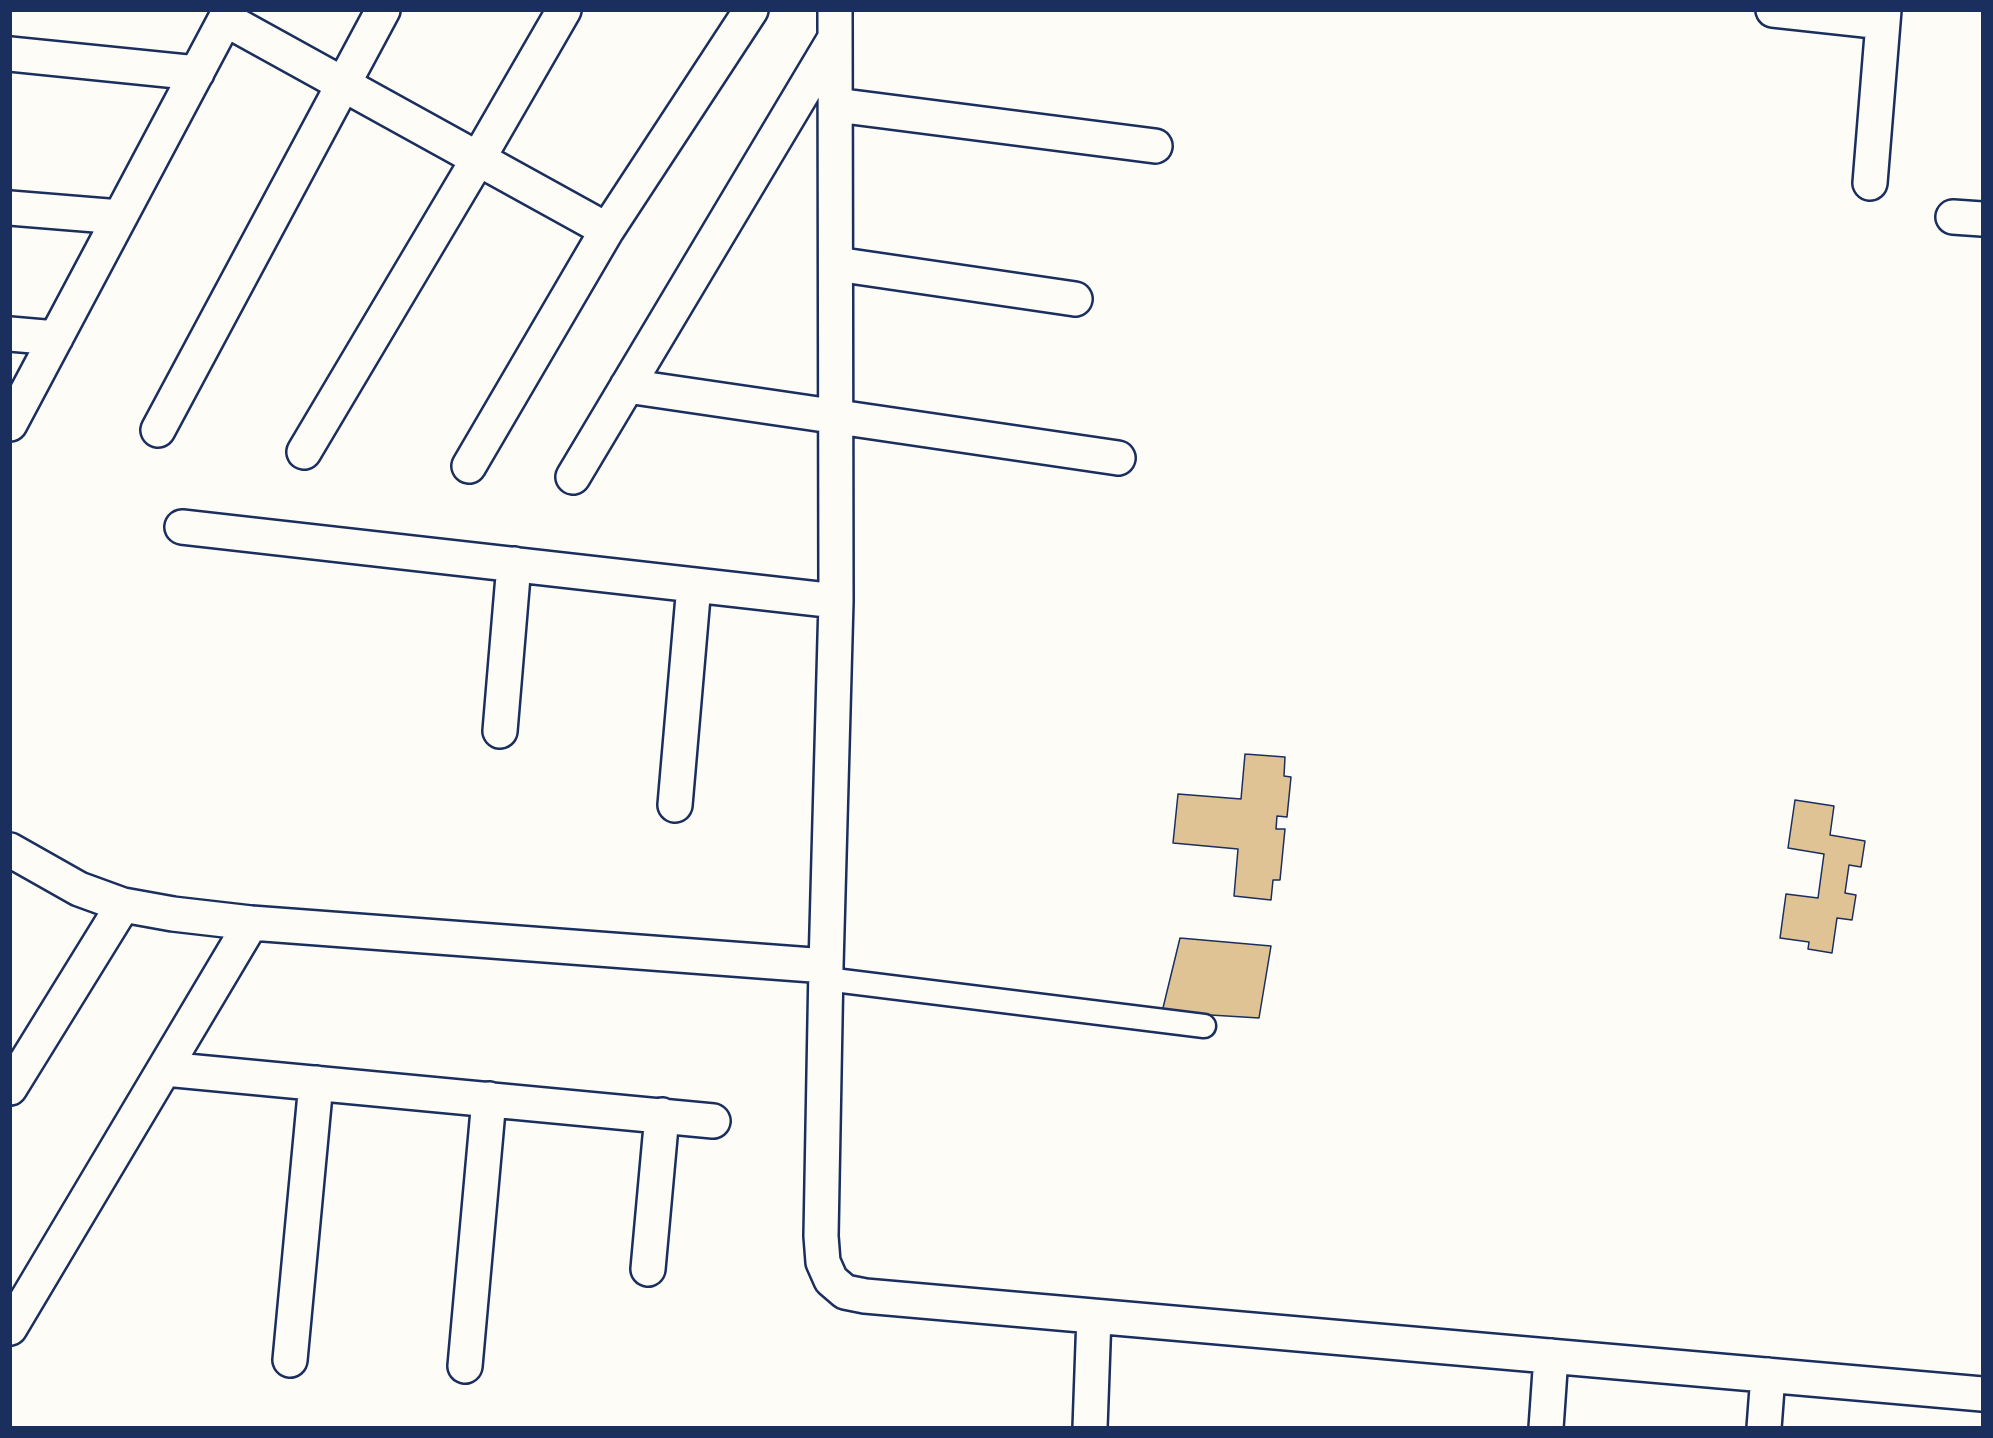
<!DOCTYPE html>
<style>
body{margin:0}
#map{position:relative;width:1993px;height:1438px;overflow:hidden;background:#fdfcf7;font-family:Mynerve,sans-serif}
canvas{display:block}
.frame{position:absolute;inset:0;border:12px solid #1b2f5e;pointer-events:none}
</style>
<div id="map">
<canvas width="1993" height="1438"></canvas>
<div class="frame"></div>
</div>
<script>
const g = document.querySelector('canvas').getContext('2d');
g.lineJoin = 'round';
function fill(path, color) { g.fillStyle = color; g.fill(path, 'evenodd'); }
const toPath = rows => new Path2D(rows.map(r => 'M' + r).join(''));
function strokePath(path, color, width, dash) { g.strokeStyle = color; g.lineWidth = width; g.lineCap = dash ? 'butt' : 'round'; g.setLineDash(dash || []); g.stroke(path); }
const building = toPath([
 [1245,754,1285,757,1284,776,1291,777,1287,817,1277,816,1276,829,1285,829,1280,880,1273,880,1271,900,1234,896,1238,849,1173,843,1178,794,1241,799,1245,754],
 [1795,800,1834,806,1830,835,1865,841,1861,867,1849,865,1845,893,1856,895,1852,920,1837,918,1832,953,1808,949,1809,942,1780,938,1786,894,1818,898,1824,854,1788,848,1795,800],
 [1180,938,1271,946,1259,1018,1162,1012,1180,938]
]);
fill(building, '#dfc394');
strokePath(building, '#1b2f5e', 1.5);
const lane = toPath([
 [826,979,1204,1026]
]);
const street = toPath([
 [835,10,836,601,826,966,821,1236,823,1262,831,1280,845,1292,865,1296,1982,1394],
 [1773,10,1883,22],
 [225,19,607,230],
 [10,54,197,73],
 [836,105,1155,146],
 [1870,183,1884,10],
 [10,208,120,217],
 [1953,217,1982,219],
 [836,264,1075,299],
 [10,334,56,338],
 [627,386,1118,458],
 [10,424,230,10],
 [158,430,383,10],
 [304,452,478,159,564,10],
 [469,466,607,230,751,10],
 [573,477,835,38],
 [182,527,836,601],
 [500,731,514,564],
 [675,805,694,585],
 [10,850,79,889,123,905,173,914,251,923,826,966],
 [165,1069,713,1121],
 [10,1088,123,905],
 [648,1269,662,1115],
 [10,1328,251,923],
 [290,1360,316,1083],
 [465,1366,489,1099],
 [1090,1428,1094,1316],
 [1546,1428,1551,1356],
 [1764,1428,1768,1375]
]);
strokePath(lane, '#1b2f5e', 27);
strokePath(street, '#1b2f5e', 38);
strokePath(lane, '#fdfcf7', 22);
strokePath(street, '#fdfcf7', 33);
</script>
